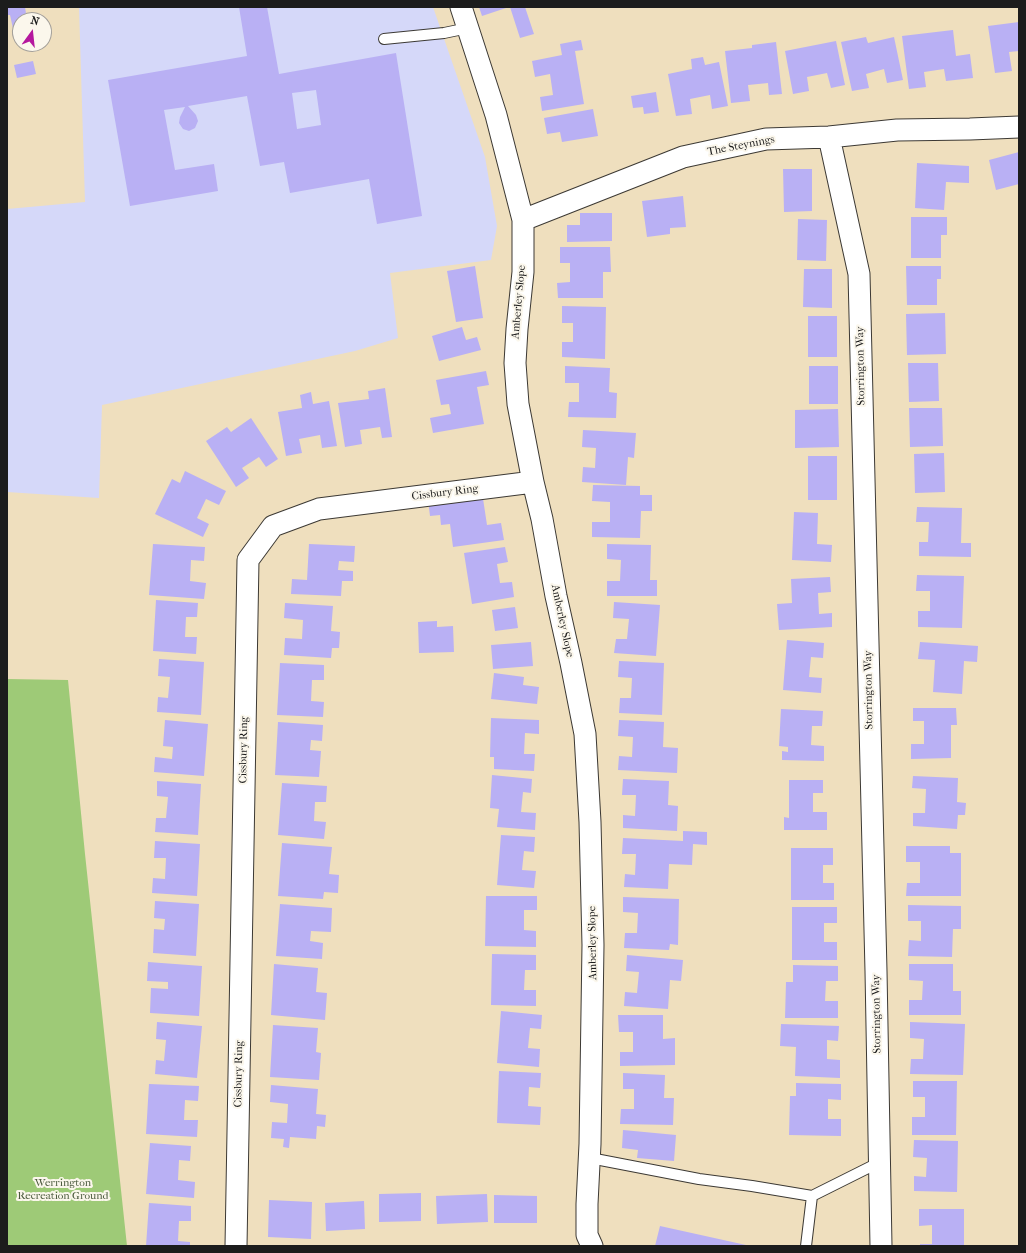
<!DOCTYPE html>
<style>
body{margin:0}
#map{position:relative;width:1026px;height:1253px;overflow:hidden;background:#efdfbe;font-family:"IM FELL French Canon",serif}
canvas{display:block}
.frame{position:absolute;inset:0;border:8px solid #1c1c1c;pointer-events:none}
.north{position:absolute;left:12px;top:12px;width:40px;height:40px;box-sizing:border-box;background:#fbf7ec;border:1px solid #a29f99;border-radius:50%;rotate:15deg;font-size:11px;font-weight:700;line-height:16px;text-align:center;color:#1c1c1c}
.north::after{content:'';display:block;margin:auto;width:14px;height:18px;background:#b5179e;clip-path:polygon(50% 0,100% 100%,50% 72%,0 100%)}
</style>
<div id="map">
<canvas width="1026" height="1253"></canvas>
<div class="frame"></div>
<div class="north">N</div>
</div>
<script>
const g = document.querySelector('canvas').getContext('2d');
g.lineJoin = 'round';
function fill(path, color) { g.fillStyle = color; g.fill(path, 'evenodd'); }
const toPath = rows => new Path2D(rows.map(r => 'M' + r).join(''));
function strokePath(path, color, width, dash) { g.strokeStyle = color; g.lineWidth = width; g.lineCap = dash ? 'butt' : 'round'; g.setLineDash(dash || []); g.stroke(path); }
function drawText(font, color, halo, rows, align = 'center') {
  g.font = font + ' "IM FELL French Canon",serif'; g.lineWidth = 4; g.setLineDash([]); g.textBaseline = 'middle'; g.strokeStyle = halo; g.fillStyle = color; for (const [text, x, y, turn = 0] of rows) {
    g.save(); g.translate(x, y); g.rotate((+turn || 0) * Math.PI / 180); g.textAlign = isNaN(turn) ? turn : align; if (halo) g.strokeText(text, 0, 0); g.fillText(text, 0, 0); g.restore();
  }
}
fill(toPath([
 [79,7,433,7,485,157,497,226,491,260,390,273,398,338,355,351,102,405,99,498,7,492,7,209,85,202]
]), '#d5d8f9');
fill(toPath([
 [7,679,68,680,85,854,127,1246,7,1246]
]), '#9eca77');
fill(toPath([
 [7,7,25,7,27,20,20,20,20,33,14,33,10,15,7,15],
 [239,7,267,7,279,74,396,53,422,216,377,224,369,179,290,193,284,162,260,166,247,96,188,106,196,115,198,121,195,128,189,131,183,129,179,123,180,117,185,107,164,110,175,170,214,164,218,191,130,206,108,80,247,56],
 [316,90,321,125,297,129,292,93],
 [479,7,509,7,482,16],
 [510,7,525,7,534,34,520,38],
 [1019,22,1019,51,1009,52,1012,71,995,73,988,26],
 [953,30,956,56,970,54,973,78,946,81,944,69,924,72,926,87,909,89,902,36],
 [866,37,868,43,894,37,903,80,887,83,884,69,866,74,869,88,852,91,841,42],
 [581,40,583,50,575,51,584,104,542,111,540,97,553,95,550,74,535,77,532,61,562,55,560,44],
 [836,41,845,85,831,88,827,73,807,77,809,91,793,94,785,51],
 [776,42,782,94,769,95,768,83,748,85,750,101,731,103,725,51,752,48,752,45],
 [703,57,705,65,719,62,728,106,712,109,710,95,690,99,692,114,676,116,668,74,692,69,691,59],
 [33,61,36,74,17,78,14,65],
 [656,92,659,112,644,114,643,107,633,108,631,96],
 [593,109,598,136,562,142,560,132,547,134,544,118],
 [1019,152,1019,184,996,190,989,160],
 [917,163,969,166,969,183,946,182,944,210,915,208],
 [783,169,812,169,812,211,784,212],
 [683,196,686,227,670,228,670,234,647,237,642,201],
 [580,213,612,213,612,241,567,242,567,225,580,225],
 [911,217,947,217,947,235,941,235,941,258,911,258],
 [798,219,827,220,826,261,797,260],
 [560,247,610,247,611,272,603,272,603,298,558,298,557,283,570,282,570,263,560,263],
 [475,266,483,318,456,322,447,271],
 [906,266,941,266,941,279,937,279,937,305,907,305],
 [804,269,832,269,832,308,803,307],
 [562,306,606,307,605,359,562,357,562,342,573,342,573,323,562,323],
 [945,313,946,354,907,355,906,314],
 [808,316,837,316,837,357,808,357],
 [462,327,466,340,477,337,481,350,439,361,432,336],
 [908,363,938,363,939,401,909,402],
 [565,366,610,368,609,392,617,393,616,418,568,417,569,402,579,402,579,383,565,383],
 [809,366,838,366,838,404,809,404],
 [486,371,489,385,477,387,484,424,433,433,430,418,451,414,449,404,441,405,436,380],
 [385,388,392,437,382,438,380,427,360,430,362,444,345,447,338,403,369,399,368,391],
 [311,392,313,404,329,401,337,446,322,448,320,435,299,439,302,453,286,456,278,412,302,408,300,395],
 [909,408,942,408,943,446,910,447],
 [838,409,839,447,795,448,795,410],
 [251,418,278,459,266,467,259,457,242,468,249,478,236,487,206,441,227,427,231,432],
 [583,430,636,433,634,458,628,457,626,485,582,482,583,467,595,468,596,448,582,447],
 [944,453,945,492,915,493,914,454],
 [808,456,837,456,837,500,808,500],
 [185,471,226,491,219,505,206,499,197,518,209,524,203,537,155,514,172,479,180,483],
 [593,485,640,486,640,495,652,495,652,511,641,511,640,538,592,537,592,522,610,522,610,502,592,501],
 [482,492,487,525,501,523,504,540,453,547,450,524,441,525,440,515,430,516,428,500],
 [917,507,962,508,961,543,971,543,971,557,919,556,919,542,928,542,929,522,916,522],
 [794,512,818,513,817,544,832,545,831,562,792,560],
 [153,544,205,547,204,561,191,560,190,581,206,583,204,599,149,595],
 [309,544,355,546,354,562,339,561,338,570,353,571,353,581,342,581,341,596,291,594,292,579,307,580],
 [607,544,651,545,650,580,657,580,657,596,607,596,607,581,620,581,621,560,607,559],
 [505,547,508,562,497,564,500,583,512,582,514,597,472,604,464,553],
 [917,575,964,576,962,628,918,627,918,611,930,611,930,591,916,591],
 [830,577,831,592,818,593,819,614,832,613,832,627,779,630,777,604,792,603,791,579],
 [156,600,198,603,197,617,186,617,185,637,197,637,196,654,153,651],
 [614,602,660,605,656,656,614,653,616,639,627,639,629,619,613,618],
 [285,603,333,606,331,631,340,632,339,648,332,648,331,658,284,655,285,638,302,639,303,620,284,618],
 [515,607,518,628,495,631,492,610],
 [437,621,437,627,453,626,454,652,419,653,418,622],
 [787,640,824,643,823,658,811,657,809,677,822,678,821,693,783,690],
 [531,642,533,666,493,669,491,645],
 [920,642,978,646,977,662,964,661,962,694,933,692,935,660,918,659],
 [159,659,204,662,201,715,157,712,158,697,168,698,170,677,158,676],
 [619,661,664,663,662,715,619,713,620,698,631,698,632,678,618,677],
 [280,663,324,665,324,680,312,680,311,701,324,702,323,717,277,715],
 [494,673,524,677,523,685,539,687,537,704,491,699],
 [913,708,956,708,957,725,951,725,951,758,911,759,911,744,924,744,924,721,913,721],
 [781,709,823,711,822,726,812,726,811,745,824,746,824,761,782,760,782,751,788,752,788,747,779,746],
 [491,718,539,720,539,734,525,733,524,754,535,754,534,771,494,769,494,757,490,757],
 [165,720,208,724,204,776,154,772,155,757,172,759,173,747,163,746],
 [619,720,664,722,663,747,678,748,677,773,618,770,619,756,632,757,633,737,618,736],
 [278,722,323,725,322,741,311,740,310,750,321,751,319,777,275,775],
 [492,775,532,779,531,793,523,792,521,812,536,813,535,830,497,827,499,809,490,808],
 [913,776,958,778,957,802,966,803,965,815,958,815,957,829,913,826,913,813,925,813,926,789,912,788],
 [623,779,669,781,668,805,678,806,677,831,623,828,623,815,635,816,636,795,622,795],
 [789,780,823,780,823,793,813,793,813,812,827,812,827,830,784,830,784,817,789,818],
 [157,781,201,784,198,835,155,832,156,818,166,818,168,797,157,796],
 [282,783,327,786,326,802,315,802,314,821,326,822,324,839,278,835],
 [683,831,707,832,707,845,693,844,692,865,669,864,668,889,624,887,625,874,635,875,636,854,622,854,623,838,683,841],
 [501,835,535,837,534,852,524,851,522,870,536,871,534,888,497,885],
 [155,841,200,844,197,896,152,893,153,878,165,879,166,858,154,858],
 [282,843,332,847,329,874,339,875,338,893,324,892,323,899,278,896],
 [906,846,950,846,950,853,961,853,961,896,906,896,907,883,920,883,920,862,906,862],
 [791,848,833,848,833,865,823,865,823,883,834,883,834,900,791,900],
 [486,896,537,896,537,910,524,910,524,930,536,931,536,947,485,946],
 [623,897,679,899,678,945,670,944,669,950,624,948,625,933,637,933,638,913,623,912],
 [155,901,199,904,196,956,153,953,154,929,164,930,165,919,154,918],
 [280,904,332,908,331,932,311,931,310,941,323,943,322,959,276,956],
 [908,905,961,906,961,929,953,929,952,957,908,956,909,940,921,941,921,921,908,921],
 [792,907,837,907,837,923,824,923,824,942,837,942,837,960,792,960],
 [492,954,536,955,536,970,525,970,524,990,536,990,536,1006,491,1005],
 [627,955,683,960,681,981,670,980,668,1009,624,1006,625,992,637,993,639,972,626,971],
 [148,962,202,966,199,1016,150,1013,151,988,168,989,168,982,147,981],
 [274,964,318,968,316,992,327,993,325,1020,271,1015],
 [909,964,953,964,953,991,961,991,961,1015,909,1015,909,1000,922,1000,923,981,909,980],
 [793,965,838,966,838,981,826,981,825,1001,838,1001,838,1018,785,1018,786,982,793,982],
 [501,1011,542,1015,541,1029,530,1028,528,1048,540,1049,539,1067,497,1063],
 [618,1015,663,1015,663,1039,675,1038,675,1065,620,1066,620,1052,633,1052,633,1032,619,1032],
 [157,1022,202,1026,197,1078,155,1074,156,1060,164,1061,166,1040,156,1039],
 [910,1022,965,1024,963,1075,910,1074,911,1059,923,1059,924,1039,910,1038],
 [781,1024,839,1026,838,1041,827,1040,827,1059,840,1060,840,1078,795,1076,796,1047,780,1046],
 [273,1025,318,1028,316,1052,321,1053,319,1080,270,1077],
 [499,1071,541,1073,540,1088,529,1087,528,1106,541,1107,540,1125,497,1123],
 [623,1073,665,1075,664,1098,674,1098,673,1125,620,1124,621,1109,634,1109,634,1089,623,1089],
 [913,1081,957,1081,956,1135,912,1135,912,1117,925,1117,925,1097,913,1097],
 [796,1083,841,1084,841,1100,828,1099,828,1119,841,1119,841,1136,789,1135,790,1096,796,1096],
 [149,1084,199,1086,198,1101,185,1100,184,1120,198,1120,197,1137,146,1134],
 [271,1085,318,1089,316,1114,326,1115,325,1127,317,1126,316,1139,290,1137,289,1148,283,1147,284,1139,271,1138,272,1122,287,1123,288,1104,270,1102],
 [623,1130,676,1135,674,1161,637,1158,638,1150,622,1148],
 [914,1140,958,1141,957,1192,914,1191,914,1176,926,1177,927,1158,913,1157],
 [150,1143,191,1146,190,1161,179,1160,178,1180,195,1182,194,1198,146,1194],
 [421,1193,421,1221,379,1222,379,1194],
 [487,1194,488,1222,437,1224,436,1196],
 [494,1195,537,1196,537,1223,494,1223],
 [269,1200,312,1202,311,1239,268,1237],
 [364,1201,365,1229,326,1231,325,1203],
 [149,1203,191,1206,191,1221,179,1221,178,1241,190,1242,190,1246,146,1246],
 [919,1209,964,1209,964,1246,920,1246,920,1244,932,1244,932,1225,919,1226],
 [660,1226,746,1245,746,1246,655,1246]
]), '#b9b0f4');
const lane = toPath([
 [384,39,444,33,468,28],
 [590,1158,699,1179,752,1186,812,1196,880,1162],
 [806,1246,812,1196]
]);
const street = toPath([
 [461,7,496,115,523,220,523,272,517,329,515,363,518,404,533,482,542,519,556,596,571,663,585,734,590,822,593,945,590,1144,587,1204,587,1235,592,1246],
 [829,137,859,274,876,971,881,1246],
 [523,220,683,157,766,139,829,137,897,130,970,129,1019,127],
 [236,1246,248,560,273,526,319,509,533,482]
]);
strokePath(lane, '#3c3934', 12);
strokePath(street, '#3c3934', 23);
strokePath(lane, '#fff', 10);
strokePath(street, '#fff', 21);
drawText('11px', '#1c1c1c', '#fbf7ec', [
 ["The Steynings",741,146,-11],
 ["Amberley Slope",519,302,-85],
 ["Storrington Way",861,366,-91],
 ["Cissbury Ring",445,493,-7],
 ["Amberley Slope",562,621,78],
 ["Storrington Way",869,690,-91],
 ["Cissbury Ring",244,750,-89],
 ["Amberley Slope",593,943,-91],
 ["Storrington Way",877,1014,-91],
 ["Cissbury Ring",239,1074,-89]
]);
drawText('11px', '#4a593c', '#fbf7ec', [
 ["Werrington",63,1183],
 ["Recreation Ground",63,1196]
]);
</script>
